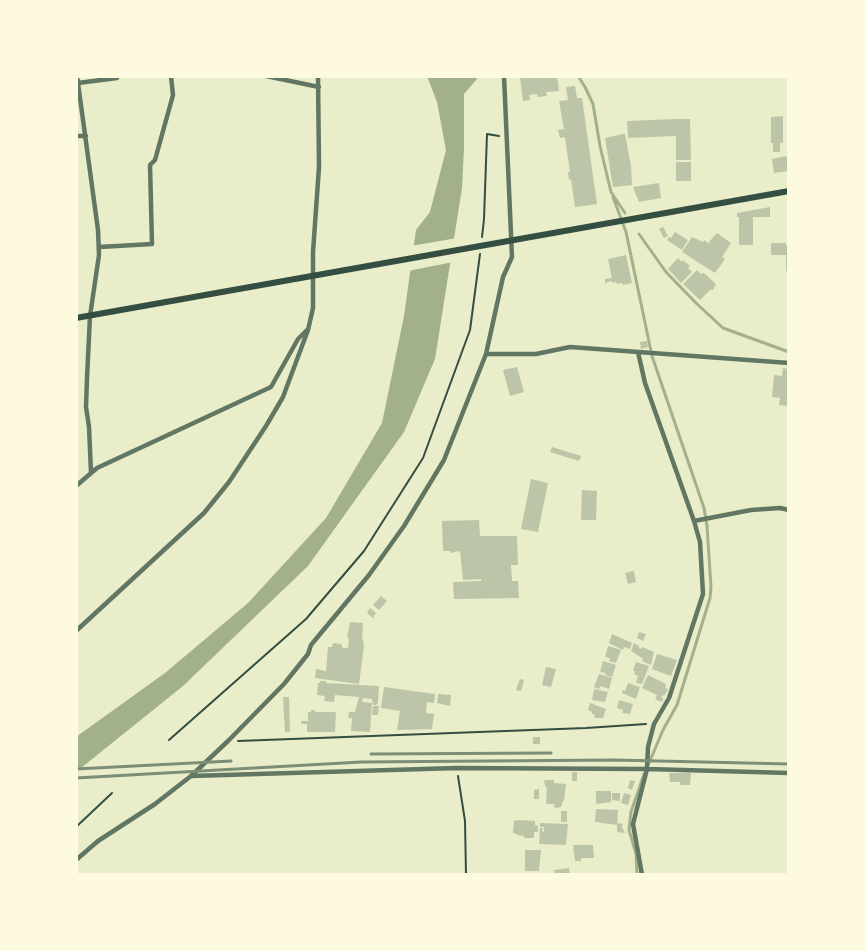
<!DOCTYPE html>
<style>
body{margin:0}
#map{position:relative;width:865px;height:951px;overflow:hidden;background:#e9edc9;font-family:Montserrat,sans-serif}
canvas{display:block}
.frame{position:absolute;inset:0;border:78px solid #fefae0;pointer-events:none}
</style>
<div id="map">
<canvas width="865" height="951"></canvas>
<div class="frame"></div>
</div>
<script>
const g = document.querySelector('canvas').getContext('2d');
g.lineJoin = 'round';
function fill(path, color) { g.fillStyle = color; g.fill(path, 'evenodd'); }
const toPath = rows => new Path2D(rows.map(r => 'M' + r).join(''));
function strokePath(path, color, width, dash) { g.strokeStyle = color; g.lineWidth = width; g.lineCap = dash ? 'butt' : 'round'; g.setLineDash(dash || []); g.stroke(path); }
fill(toPath([
 [427,76,476,76,477,79,464,94,464,149,462,188,435,359,404,432,308,566,183,686,76,772,76,737,165,673,248,603,326,518,382,423,404,316,416,230,430,212,446,150,437,102]
]), '#a3b18a');
fill(toPath([
 [457,238,453,262,408,271,411,246]
]), '#e9edc9');
strokePath(toPath([
 [578,76,585,87,593,104,600,146,611,192,625,213],
 [613,197,626,232,652,356,704,508,707,526,711,587,710,598,677,705,663,730,649,763],
 [639,234,666,272,697,304,723,328,789,352],
 [637,875,636,854,629,830,631,812,644,774]
]), '#a3b18a', 3);
fill(toPath([
 [520,76,557,76,559,91,546,92,547,96,538,97,537,94,529,95,530,100,523,101],
 [575,86,577,98,582,98,597,204,575,207,571,179,569,180,568,172,570,172,565,137,560,138,558,130,564,129,559,101,568,100,566,87],
 [783,116,783,143,771,143,771,117],
 [675,119,690,119,691,160,676,160,676,136,628,138,627,121],
 [623,134,625,134,631,166,632,185,613,187,605,138],
 [773,143,780,143,780,152,773,152],
 [786,156,789,163,789,171,774,173,772,159],
 [676,162,691,162,691,181,676,181],
 [659,183,661,198,639,202,633,187],
 [770,207,770,217,753,217,753,245,739,245,739,217,737,217,737,213],
 [663,227,668,236,664,238,659,229],
 [675,232,688,240,682,250,667,240,669,237,671,238],
 [717,233,731,243,722,257,725,259,715,273,682,252,692,237,703,242,704,240,710,244,709,242],
 [771,243,786,243,786,245,789,245,789,271,786,271,786,255,771,255],
 [626,255,632,283,623,285,622,283,617,284,616,282,612,283,612,281,605,283,605,279,612,278,608,259],
 [678,258,682,262,683,260,690,266,688,268,692,272,681,283,668,269],
 [697,270,701,274,704,273,716,284,713,290,710,290,700,300,683,284],
 [647,341,648,347,641,349,640,342],
 [517,367,524,392,510,396,503,370],
 [783,368,789,369,789,406,779,405,780,398,772,397,774,375,782,376],
 [552,447,581,456,579,461,550,452],
 [531,479,548,483,538,532,521,529],
 [582,490,597,491,596,520,581,520],
 [479,520,480,536,517,536,518,565,511,565,512,581,518,581,519,598,454,599,453,582,481,581,481,579,463,580,460,551,450,553,450,551,443,551,442,521],
 [634,571,636,582,628,584,625,573],
 [381,596,387,601,379,610,373,605],
 [370,608,376,613,373,618,367,613],
 [350,622,363,623,362,639,363,639,364,646,359,684,315,678,316,669,326,671,328,647,332,647,333,643,341,644,343,648,348,648,349,638,347,638],
 [639,632,646,634,643,641,637,638],
 [612,634,632,643,630,649,624,647,623,650,609,643],
 [634,643,639,646,639,648,641,649,642,647,654,652,651,665,642,661,643,659,631,651],
 [608,646,621,650,616,663,609,661,610,658,605,657],
 [657,654,677,660,671,676,652,669],
 [603,661,616,665,612,677,605,675,606,673,600,672],
 [636,662,649,666,642,684,636,683,638,676,634,674,635,671,633,671],
 [546,667,556,669,551,687,542,685],
 [599,674,612,678,609,689,601,686,599,689,594,687],
 [648,675,666,684,665,688,668,689,664,696,662,695,661,697,663,698,662,702,655,699,657,695,642,688],
 [520,679,524,680,521,691,516,690],
 [320,681,326,681,326,683,379,686,378,703,376,705,373,705,372,699,363,698,362,702,372,703,370,732,351,731,352,718,348,718,349,712,355,712,359,697,335,695,334,702,324,701,325,696,317,695,318,683,320,683],
 [628,683,640,687,636,699,622,693,622,690,625,691],
 [384,687,435,694,434,703,427,702,426,713,434,714,432,729,397,730,400,711,381,708],
 [594,689,608,692,605,702,592,700],
 [438,694,451,695,450,706,437,703],
 [283,697,289,697,290,732,285,732],
 [619,700,633,704,630,714,622,713,623,710,617,708],
 [590,703,606,709,603,718,594,718,595,715,592,714,592,712,588,710],
 [373,706,379,706,378,715,372,715],
 [311,710,315,710,315,712,336,712,335,732,307,732,307,724,301,724,301,721,308,721,308,712,311,712],
 [533,737,540,737,540,744,533,744],
 [572,772,577,772,577,781,572,781],
 [669,773,691,773,690,785,680,785,680,782,670,782],
 [544,780,554,780,554,783,566,784,564,800,563,801,561,807,555,808,554,804,546,804,547,788,545,786],
 [630,780,635,781,632,790,628,788],
 [539,789,539,799,534,799,534,790],
 [596,791,611,791,611,802,596,804],
 [612,793,620,793,620,801,612,800],
 [624,793,631,795,628,805,621,803],
 [596,809,618,810,617,825,595,822],
 [561,811,567,811,567,822,561,822],
 [518,820,535,821,535,825,538,826,538,832,534,832,534,838,524,838,524,836,517,835,517,834,513,833,514,821],
 [540,823,568,824,566,845,539,844,540,828,543,828,542,831,544,832,544,827,540,827],
 [617,823,623,824,622,827,625,833,617,832],
 [573,845,593,845,594,858,581,858,581,861,575,861],
 [525,850,541,850,539,871,525,871],
 [569,868,570,875,555,875,554,870]
]), '#bcc5a7');
strokePath(toPath([
 [482,237,484,219,487,134,499,136],
 [169,740,306,619,364,551,423,458,470,330,480,254],
 [238,741,586,728,646,724],
 [458,776,465,821,466,875],
 [76,827,112,793]
]), '#344e41', 2);
strokePath(toPath([
 [77,76,98,230,99,255,90,316,87,378,86,407,89,427,91,473],
 [266,76,319,87],
 [78,83,117,78,117,76],
 [76,136,86,136],
 [99,247,152,244,150,165,155,160,173,95,171,76],
 [638,352,645,383,694,521,700,542,703,594,669,698,654,724,648,747,647,769,633,824,642,875],
 [486,354,536,354,570,347,789,363],
 [76,486,97,468,271,387,298,339,306,331],
 [694,521,751,510,780,508,789,510],
 [76,631,204,513,229,482,266,426,283,397,308,330,313,308,313,252,319,167,318,76],
 [191,776,457,768,647,769,789,773],
 [76,860,98,841,155,804,191,776,228,741,284,684,308,654,311,645,369,575,404,526,444,460,486,354,503,277,512,257,504,76]
]), '#617663', 4.5);
strokePath(toPath([
 [76,318,789,191]
]), '#344e41', 6);
strokePath(toPath([
 [371,754,551,753],
 [76,769,231,761],
 [76,778,361,762,615,760,789,764]
]), '#7c8e77', 3);
</script>
